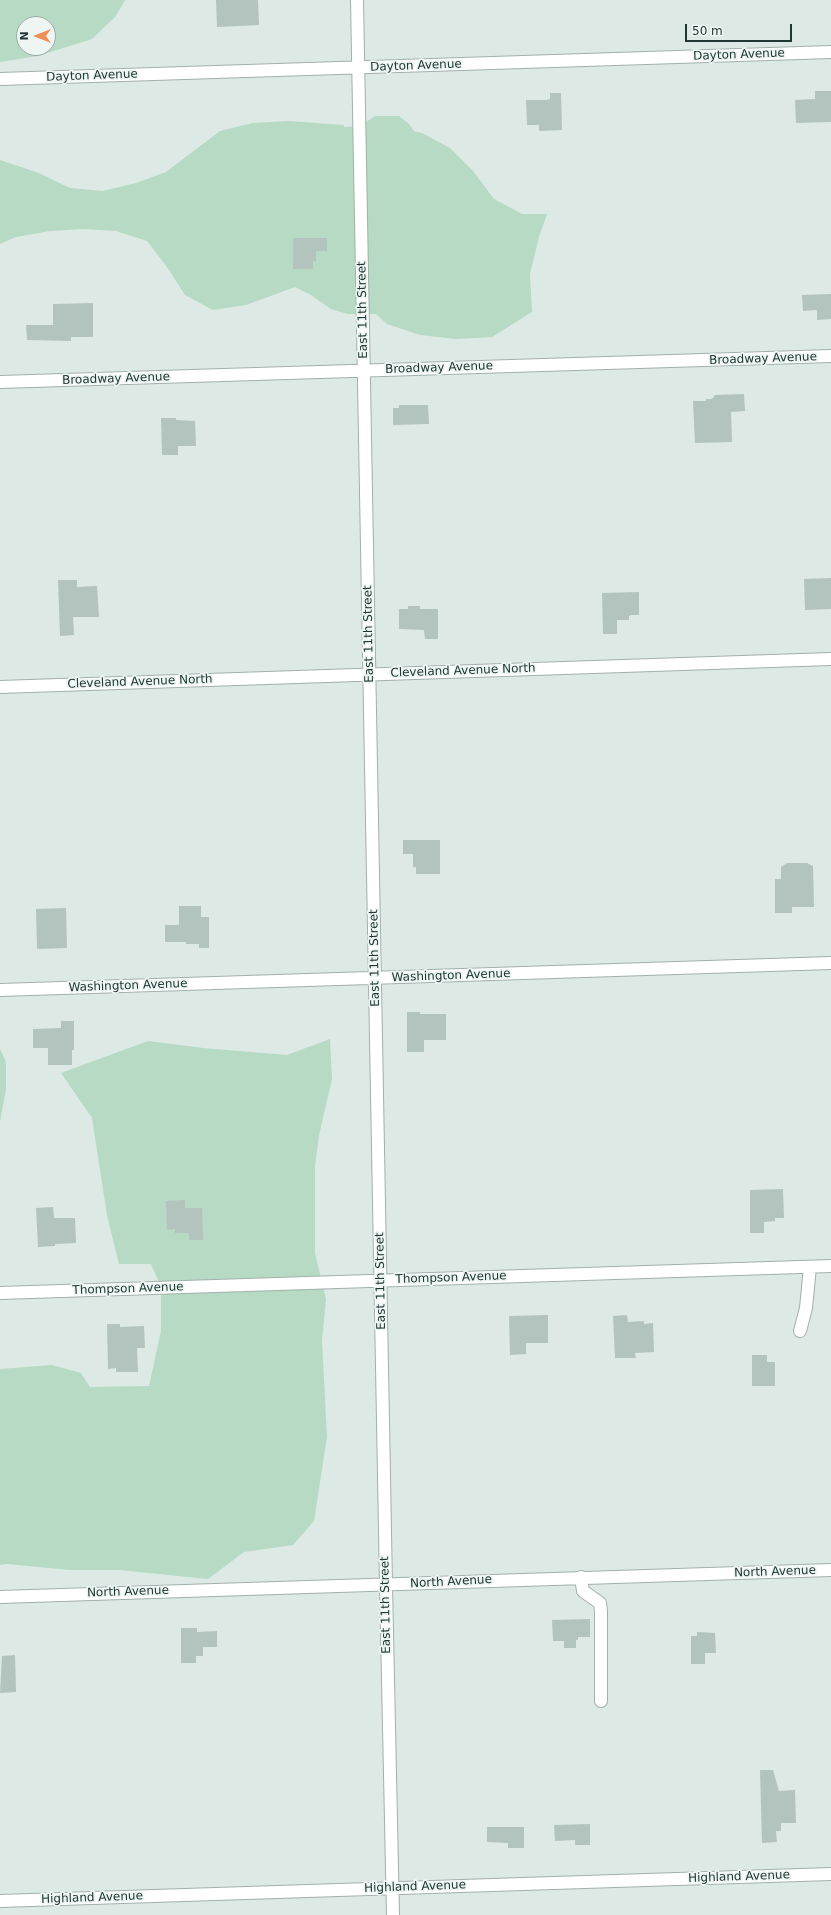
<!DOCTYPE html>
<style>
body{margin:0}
#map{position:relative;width:831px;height:1915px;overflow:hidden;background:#dde9e5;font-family:"DejaVu Sans",sans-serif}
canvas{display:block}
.north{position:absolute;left:16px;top:16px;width:40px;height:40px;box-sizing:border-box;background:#edf6f3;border:1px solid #9baaa7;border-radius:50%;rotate:270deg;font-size:11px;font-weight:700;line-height:16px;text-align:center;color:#203734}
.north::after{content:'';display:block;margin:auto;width:14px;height:18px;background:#ee8f56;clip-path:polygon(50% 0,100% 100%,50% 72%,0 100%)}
.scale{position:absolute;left:685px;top:24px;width:107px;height:18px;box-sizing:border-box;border:2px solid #203734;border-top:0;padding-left:5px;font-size:12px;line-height:14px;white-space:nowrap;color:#203734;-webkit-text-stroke:3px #edf6f3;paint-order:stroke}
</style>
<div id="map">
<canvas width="831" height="1915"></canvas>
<div class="north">N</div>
<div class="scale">50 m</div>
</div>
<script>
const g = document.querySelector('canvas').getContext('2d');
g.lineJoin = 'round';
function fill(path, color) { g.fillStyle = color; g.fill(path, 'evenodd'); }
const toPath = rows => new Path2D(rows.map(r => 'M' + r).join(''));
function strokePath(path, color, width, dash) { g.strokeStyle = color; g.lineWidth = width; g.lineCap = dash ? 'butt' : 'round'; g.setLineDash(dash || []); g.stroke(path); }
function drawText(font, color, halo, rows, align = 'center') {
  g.font = font + ' "DejaVu Sans",sans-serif'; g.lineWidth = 3.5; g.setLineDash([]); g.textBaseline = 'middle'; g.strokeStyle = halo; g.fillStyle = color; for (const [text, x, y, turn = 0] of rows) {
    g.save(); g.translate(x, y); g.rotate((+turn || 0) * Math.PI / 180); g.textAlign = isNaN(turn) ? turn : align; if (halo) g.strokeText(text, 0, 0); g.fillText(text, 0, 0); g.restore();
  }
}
fill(toPath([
 [0,0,125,0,115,17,92,39,38,56,0,62],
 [24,24,48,24,48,48,24,48],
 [375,116,399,116,409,124,414,131,422,133,450,148,473,171,494,199,522,214,547,214,539,237,530,274,532,312,492,337,456,339,420,335,387,324,376,314,348,314,331,309,311,295,295,287,246,305,213,310,185,295,167,267,147,241,116,231,83,229,50,231,16,237,0,244,0,160,39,173,70,188,103,191,136,183,166,172,220,131,253,123,289,121,344,125,344,127,360,126],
 [330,1039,332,1079,319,1135,315,1166,315,1253,326,1299,322,1341,327,1437,314,1521,293,1545,244,1552,208,1579,119,1570,70,1570,7,1564,0,1565,0,1369,52,1365,81,1373,90,1387,149,1386,161,1331,161,1287,151,1264,119,1264,107,1215,92,1118,61,1073,148,1041,203,1048,287,1055],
 [0,1049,6,1062,6,1089,0,1122]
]), '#b6dac4');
fill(toPath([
 [216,0,258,0,259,25,217,27],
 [815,91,831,91,831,122,796,123,795,100,815,99],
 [550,93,561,93,562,130,539,131,539,125,527,125,526,100,546,100,550,99],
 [293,238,327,238,327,251,316,251,316,261,313,261,313,269,293,269],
 [831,294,831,319,817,320,817,310,803,311,802,295],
 [93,303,93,337,71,337,71,341,27,340,26,325,53,325,53,304],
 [744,394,745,411,731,412,732,442,695,443,693,401,706,401,706,399,712,399,715,395],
 [399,405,428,405,429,424,393,425,393,408,399,408],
 [161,418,176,418,176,420,195,421,196,446,178,446,178,455,162,455],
 [831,578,831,609,805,610,804,579],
 [58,580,77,580,77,587,97,586,99,617,73,617,74,635,60,636],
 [639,592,639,615,631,615,629,616,629,620,617,620,617,634,603,634,602,593],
 [408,606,420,606,420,609,438,609,438,639,425,639,424,630,399,629,399,609,408,609],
 [403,840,440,840,440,874,416,874,416,867,413,867,413,854,403,854],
 [787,863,807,863,813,866,814,907,792,907,792,913,775,913,775,879,781,879,781,867],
 [179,906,201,906,201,917,209,917,209,948,199,948,199,944,186,944,186,942,165,942,165,925,179,925],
 [66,908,67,948,37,949,36,909],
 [407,1012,420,1012,420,1014,446,1014,446,1040,424,1040,424,1052,407,1052],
 [61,1021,74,1021,74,1050,72,1050,72,1065,48,1065,48,1048,33,1048,33,1029,61,1028],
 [783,1189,784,1218,775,1218,775,1221,764,1222,764,1233,750,1233,750,1190],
 [185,1200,185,1208,202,1208,203,1240,189,1240,189,1233,175,1233,175,1229,167,1230,166,1201],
 [53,1207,54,1218,75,1218,76,1243,55,1244,55,1246,38,1247,36,1208],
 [548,1315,548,1343,526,1343,526,1354,510,1355,509,1316],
 [627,1315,628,1322,644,1321,644,1324,653,1323,654,1352,635,1353,636,1358,615,1358,613,1316],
 [107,1324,120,1324,120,1327,144,1326,145,1348,137,1348,138,1372,116,1372,116,1368,108,1369],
 [752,1355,767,1355,767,1362,775,1362,775,1386,752,1386],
 [590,1619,590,1637,578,1637,578,1640,576,1640,576,1648,564,1648,564,1641,553,1641,552,1620],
 [181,1628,197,1628,197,1632,217,1631,217,1647,203,1647,203,1656,196,1656,196,1663,181,1663],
 [697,1632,715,1633,716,1653,705,1653,705,1664,691,1664,691,1636,697,1636],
 [15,1655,16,1692,0,1693,2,1656],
 [760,1770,773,1770,779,1791,795,1790,796,1823,781,1823,781,1831,776,1831,777,1842,762,1843],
 [590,1824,590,1845,575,1845,575,1840,555,1841,554,1825],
 [487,1827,524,1827,524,1848,508,1848,508,1843,487,1842]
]), '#b3c3be');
const minor = toPath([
 [357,0,386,1585,393,1915],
 [0,79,831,52],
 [0,382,831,356],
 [0,687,831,659],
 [0,990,831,963],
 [0,1293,831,1266],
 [800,1331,806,1308,810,1267],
 [581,1577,583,1591,600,1603,601,1612,601,1701],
 [0,1597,831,1570],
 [0,1901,831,1874]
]);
strokePath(minor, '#a1b0ac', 14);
strokePath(minor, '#fff', 12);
drawText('12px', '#203734', '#edf6f3', [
 ["Dayton Avenue",739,55,-2],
 ["Dayton Avenue",416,66,-2],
 ["Dayton Avenue",92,76,-2],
 ["East 11th Street",363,310,-91],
 ["Broadway Avenue",763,359,-2],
 ["Broadway Avenue",439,368,-2],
 ["Broadway Avenue",116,379,-2],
 ["East 11th Street",369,634,-91],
 ["Cleveland Avenue North",463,671,-2],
 ["Cleveland Avenue North",140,682,-2],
 ["East 11th Street",375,958,-91],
 ["Washington Avenue",451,976,-2],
 ["Washington Avenue",128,986,-2],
 ["Thompson Avenue",451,1278,-2],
 ["East 11th Street",381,1281,-91],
 ["Thompson Avenue",128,1289,-2],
 ["North Avenue",775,1572,-2],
 ["North Avenue",451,1582,-3],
 ["North Avenue",128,1592,-2],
 ["East 11th Street",386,1605,-91],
 ["Highland Avenue",739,1877,-2],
 ["Highland Avenue",415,1887,-2],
 ["Highland Avenue",92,1898,-2]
]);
</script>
